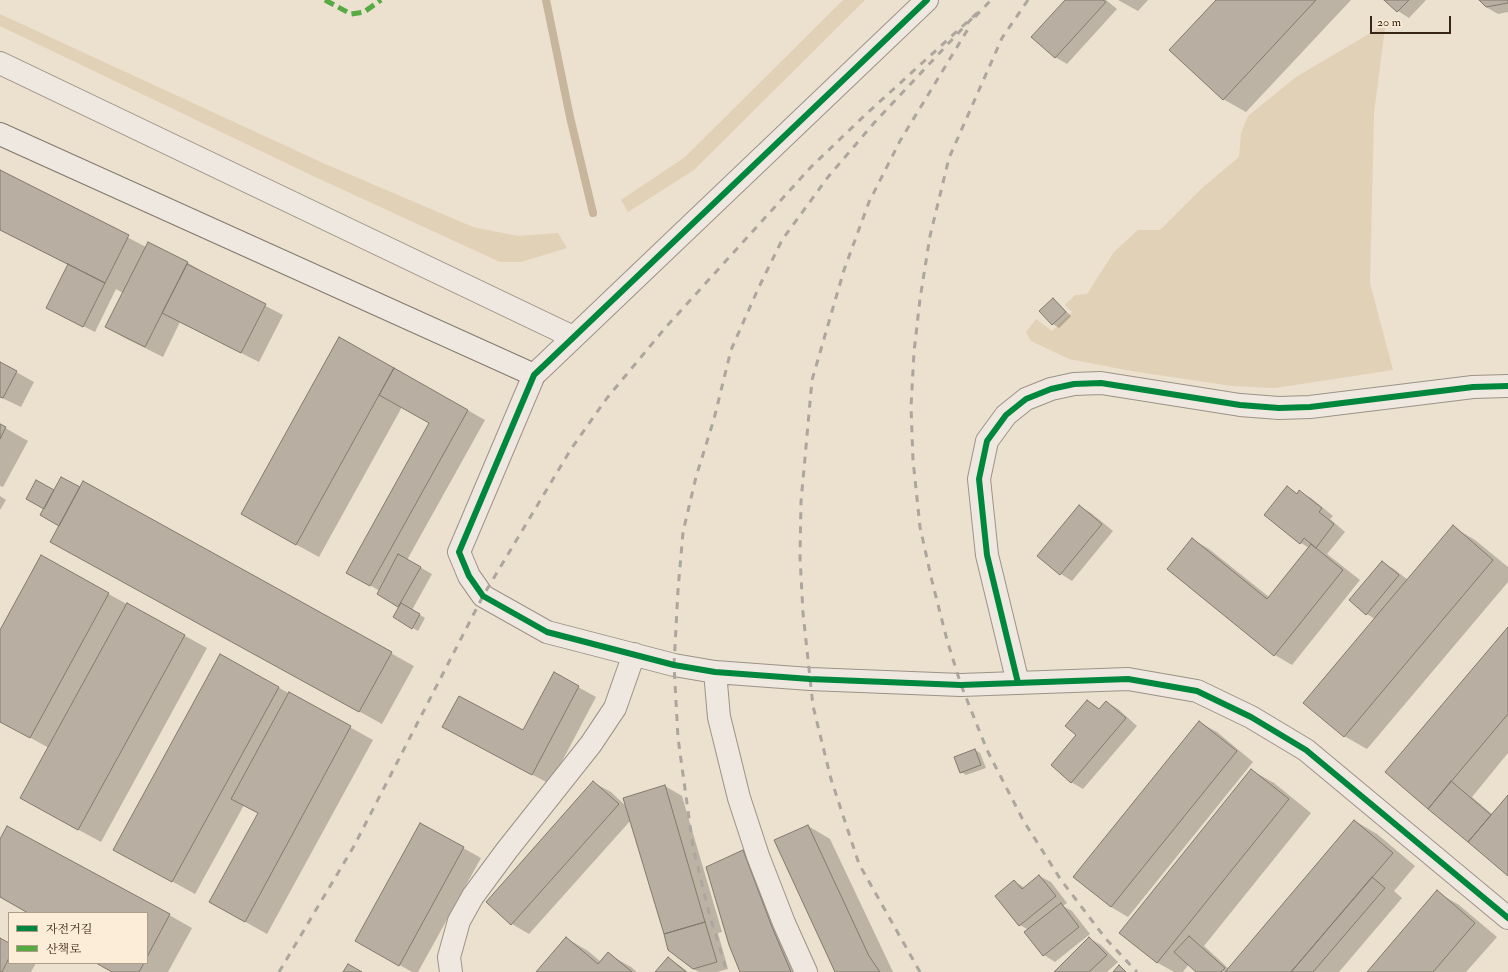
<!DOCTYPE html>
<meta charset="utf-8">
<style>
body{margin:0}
#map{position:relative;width:1508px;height:972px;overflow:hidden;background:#ece0ce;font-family:"IM FELL Double Pica","Noto Serif KR",serif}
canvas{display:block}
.legend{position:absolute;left:8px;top:912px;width:140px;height:52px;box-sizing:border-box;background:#fbedd7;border:1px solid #ad9d89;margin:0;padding:5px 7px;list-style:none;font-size:12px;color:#382514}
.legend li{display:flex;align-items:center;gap:8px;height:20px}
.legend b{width:20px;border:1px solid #ad9d89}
.scale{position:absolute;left:1370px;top:16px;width:81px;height:18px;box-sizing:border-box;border:2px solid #382514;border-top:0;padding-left:5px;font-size:12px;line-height:14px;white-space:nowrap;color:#382514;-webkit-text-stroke:3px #fbedd7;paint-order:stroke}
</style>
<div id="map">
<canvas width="1508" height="972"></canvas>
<ul class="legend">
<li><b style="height:5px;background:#00873e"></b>자전거길</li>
<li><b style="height:5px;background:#55aa42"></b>산책로</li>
</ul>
<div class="scale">20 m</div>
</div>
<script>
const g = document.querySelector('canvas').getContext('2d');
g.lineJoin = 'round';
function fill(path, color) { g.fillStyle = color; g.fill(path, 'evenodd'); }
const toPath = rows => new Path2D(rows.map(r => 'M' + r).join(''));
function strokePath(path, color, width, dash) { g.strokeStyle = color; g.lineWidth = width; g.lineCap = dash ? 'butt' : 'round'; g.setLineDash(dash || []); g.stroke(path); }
fill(toPath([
 [843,0,865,0,694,170,628,212,621,200,685,157],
 [0,14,323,163,473,227,518,236,558,233,567,248,521,262,500,262,313,176,0,26],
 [1379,28,1385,28,1374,113,1370,283,1393,370,1275,388,1232,386,1131,371,1069,359,1031,341,1026,332,1036,319,1052,331,1072,312,1065,305,1075,295,1087,294,1114,252,1138,230,1160,230,1202,188,1239,157,1241,133,1248,116,1296,77]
]), '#e1d1b7');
fill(toPath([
 [1066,0,1106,0,1117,9,1067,64,1055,57],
 [1118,0,1148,0,1138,11],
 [1217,0,1351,0,1246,112,1223,99],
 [1386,0,1426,0,1409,18,1398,11],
 [1480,0,1508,0,1508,12,1498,14,1486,7],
 [0,171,146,247,188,263,205,273,204,274,283,315,259,362,180,322,163,357,123,337,106,327,123,293,116,289,95,332,59,314,69,265,0,230],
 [1053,299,1058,303,1071,316,1059,328,1053,324,1041,311],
 [340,338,485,420,407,560,432,574,412,610,425,618,418,631,394,617,400,606,378,594,380,591,347,572,430,423,402,407,319,557,264,527],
 [0,363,34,382,21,407,0,397],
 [0,425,28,441,3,487,0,486],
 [83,483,414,666,382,724,74,554,60,525,55,491,80,489],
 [1287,488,1298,494,1299,492,1311,498,1333,516,1330,519,1345,532,1327,554,1360,580,1292,665,1275,655,1168,569,1192,539,1209,549,1269,597,1309,548,1301,543],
 [0,496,6,500,0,510],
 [1079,506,1091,513,1113,531,1072,581,1061,574,1039,556],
 [1453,527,1475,540,1508,567,1508,582,1367,749,1344,736,1375,619,1367,614,1382,562,1394,569,1408,580],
 [41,557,207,648,101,842,44,811,49,748,0,721,0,632],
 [1508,629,1508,753,1472,797,1493,815,1508,797,1508,875,1387,772],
 [220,655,373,740,267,934,233,915,259,813,244,805,195,894,137,862],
 [578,687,596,697,550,784,461,737,524,731],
 [1088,701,1100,709,1106,702,1118,709,1137,726,1083,789,1071,782,1077,735],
 [1199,722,1217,732,1253,762,1128,917,1111,907],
 [975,750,980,753,986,768,966,775,961,772],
 [1251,770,1274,783,1311,813,1204,946,1229,969,1355,821,1377,834,1415,866,1394,891,1402,898,1339,972,1198,972,1189,964,1183,972,1174,972,1158,963,1121,933],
 [593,782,611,792,627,807,665,786,682,796,722,932,718,933,728,969,717,972,699,972,693,969,631,820,529,934,512,924],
 [420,824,481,858,418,972,412,972,373,950],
 [808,826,830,839,893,972,836,972],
 [0,841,169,915,192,928,168,972,113,972,96,963,147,963,147,913,29,913,0,897],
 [743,851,766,864,808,972,741,972],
 [1039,876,1051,882,1067,903,1063,906,1072,911,1090,934,1055,962,1044,955,1029,930,1020,925,1014,881,1025,888],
 [1437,892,1459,905,1497,937,1466,972,1368,972],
 [566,938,588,951,601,962,608,954,631,967,637,972,538,972],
 [1089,938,1101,945,1118,962,1107,972,1056,972],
 [0,939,9,944,9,963,36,963,31,972,0,972],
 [668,958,679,965,688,972,656,972]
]), '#0003');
strokePath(toPath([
 [546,0,570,117,593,213]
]), '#c7b59c', 8);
const building = toPath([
 [1065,0,1103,0,1106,2,1055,58,1031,37,1065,0],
 [1216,0,1316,0,1223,100,1169,50,1216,0],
 [1384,0,1409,0,1397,12,1384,0],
 [1479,0,1508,0,1508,3,1486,7,1479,0],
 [0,170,129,235,105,283,0,230,0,170],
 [148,242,188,262,145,347,105,327,148,242],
 [68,264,105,283,83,327,46,308,68,264],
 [187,264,266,304,241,353,162,313,187,264],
 [1053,298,1066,312,1052,325,1039,311,1053,298],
 [339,337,394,368,296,545,241,514,339,337],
 [0,362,17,371,3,398,0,397,0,362],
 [394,368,468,410,370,586,346,573,429,423,379,395,394,368],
 [0,424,6,427,0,439,0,424],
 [61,477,80,487,59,526,40,515,61,477],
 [36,480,54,490,44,509,26,499,36,480],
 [83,481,392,652,359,712,50,542,83,481],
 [1287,486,1297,494,1299,490,1322,508,1319,512,1334,524,1316,548,1304,538,1300,544,1264,515,1287,486],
 [1079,505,1102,524,1060,575,1037,556,1079,505],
 [1453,525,1493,560,1344,737,1303,703,1453,525],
 [1192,538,1267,599,1311,544,1343,570,1274,656,1167,569,1192,538],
 [398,554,421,567,398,607,377,594,398,554],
 [41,555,109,593,30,738,0,722,0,630,41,555],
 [1382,561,1399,575,1366,615,1349,600,1382,561],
 [127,603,185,635,78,830,20,798,127,603],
 [401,603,420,614,412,629,393,617,401,603],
 [1508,627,1508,714,1428,809,1385,772,1508,627],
 [220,654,279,687,172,882,113,850,220,654],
 [554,672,579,686,532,775,442,727,459,696,523,730,554,672],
 [289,692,351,726,245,922,209,902,258,813,231,799,289,692],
 [1087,700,1099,709,1106,701,1126,718,1071,783,1051,765,1076,735,1065,726,1087,700],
 [1199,721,1237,751,1111,907,1073,877,1199,721],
 [975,749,981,765,960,773,954,757,975,749],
 [1251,769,1289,799,1157,963,1119,933,1251,769],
 [593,781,619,804,511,925,486,902,593,781],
 [1451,781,1491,815,1468,842,1428,809,1451,781],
 [665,785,705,922,664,934,623,798,665,785],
 [1508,795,1508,876,1468,842,1508,795],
 [1354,820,1393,853,1291,972,1225,972,1354,820],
 [420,823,464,847,399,966,355,941,420,823],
 [808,825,869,956,880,972,835,972,774,840,808,825],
 [7,826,170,914,147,957,147,913,28,913,0,897,0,839,7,826],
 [743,850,772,927,791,972,740,972,729,945,706,867,743,850],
 [1039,875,1056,896,1019,926,995,896,1014,880,1022,889,1039,875],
 [1372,877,1385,888,1313,972,1291,972,1372,877],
 [1437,890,1475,923,1433,972,1367,972,1437,890],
 [1061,903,1079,927,1043,956,1024,932,1061,903],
 [705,922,717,962,693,969,668,950,664,934,705,922],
 [1189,936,1225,968,1221,972,1196,972,1174,952,1189,936],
 [566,937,598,964,608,952,632,972,536,972,566,937],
 [1089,937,1107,955,1089,972,1054,972,1089,937],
 [0,938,9,943,9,958,2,972,0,972,0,938],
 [668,957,686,972,655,972,668,957],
 [96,963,144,963,139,972,112,972,96,963],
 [348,964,362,972,343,972,348,964],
 [1119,965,1126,972,1113,972,1119,965]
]);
fill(building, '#b8aea1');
strokePath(building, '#827a6e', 1);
const street = toPath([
 [927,0,534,375,459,552,469,576,483,596,547,632,674,665,715,672,810,679,961,685,1128,679,1197,691,1251,717,1306,750,1508,918],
 [0,63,573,337],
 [715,672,719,717,739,798,758,856,784,923,806,972],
 [1018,683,987,555,979,479,987,441,1006,415,1026,399,1051,389,1074,384,1101,383,1240,405,1279,408,1310,407,1473,387,1508,386],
 [451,972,449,957,459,921,473,896,507,850,591,744,615,708,634,654]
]);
const secondary = toPath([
 [0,134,534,375]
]);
strokePath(street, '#9c9386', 24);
strokePath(secondary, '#827a6e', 24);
strokePath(street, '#efe8e0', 22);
strokePath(secondary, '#efe8e0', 22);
strokePath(toPath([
 [1028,0,1002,38,949,158,930,236,920,299,914,352,911,407,913,460,920,527,932,581,947,640,961,685,987,750,1023,820,1061,880,1106,939,1137,972],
 [975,17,991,0],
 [279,972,354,846,483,596,571,449,607,398,666,327,811,167,864,116,977,13,874,123,828,177,782,240,758,289,731,350,714,419,696,477,683,532,678,590,674,665,678,738,693,847,709,913,727,972],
 [920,972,859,864,831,779,813,706,803,613,800,557,801,502,812,380,844,270,869,202,900,141,968,29]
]), '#aca69e', 3, [7, 7]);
strokePath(toPath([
 [325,0,351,14,364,12,381,0]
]), '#55aa42', 5, [10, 5]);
strokePath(toPath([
 [927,0,534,375,459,552,469,576,483,596,547,632,674,665,715,672,810,679,961,685,1128,679,1197,691,1251,717,1306,750,1508,918],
 [1018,683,987,555,979,479,987,441,1006,415,1026,399,1051,389,1074,384,1101,383,1240,405,1279,408,1310,407,1473,387,1508,386]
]), '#00873e', 6);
</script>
